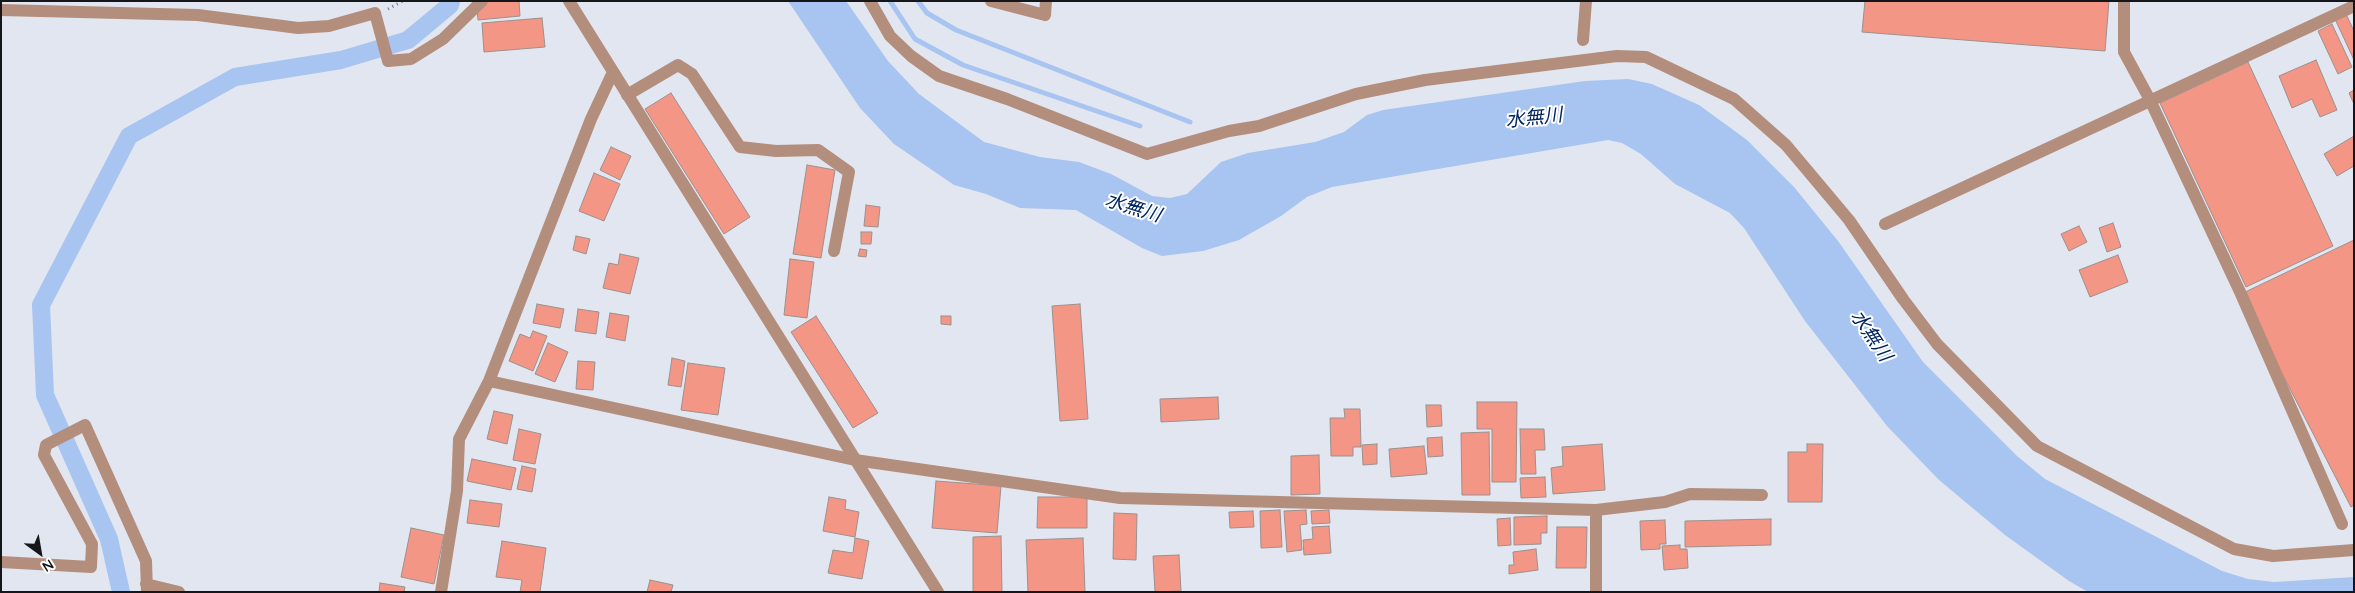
<!DOCTYPE html>
<meta charset="utf-8">
<style>
body{margin:0}
#map{position:relative;width:2355px;height:593px;overflow:hidden;background:#e2e6f0;font-family:Quicksand,sans-serif}
canvas{display:block}
.frame{position:absolute;inset:0;border:2px solid #151619;pointer-events:none}
.north{position:absolute;left:15px;top:528px;width:50px;height:50px;-webkit-text-stroke:4px #fff;paint-order:stroke;rotate:148deg;font-size:14px;font-weight:700;line-height:20px;text-align:center;color:#151619}
.north::after{content:'';display:block;margin:auto;width:18px;height:22px;background:#151619;clip-path:polygon(50% 0,100% 100%,50% 72%,0 100%)}
</style>
<div id="map">
<canvas width="2355" height="593"></canvas>
<div class="frame"></div>
<div class="north">N</div>
</div>
<script>
const g = document.querySelector('canvas').getContext('2d');
g.lineJoin = 'round';
function fill(path, color) { g.fillStyle = color; g.fill(path, 'evenodd'); }
const toPath = rows => new Path2D(rows.map(r => 'M' + r).join(''));
function strokePath(path, color, width, dash) { g.strokeStyle = color; g.lineWidth = width; g.lineCap = dash ? 'butt' : 'round'; g.setLineDash(dash || []); g.stroke(path); }
function drawText(font, color, halo, rows, align = 'center') {
  g.font = font + ' Quicksand,"Noto Sans JP",sans-serif'; g.lineWidth = 4; g.setLineDash([]); g.textBaseline = 'middle'; g.strokeStyle = halo; g.fillStyle = color; for (const [text, x, y, turn = 0] of rows) {
    g.save(); g.translate(x, y); g.rotate((+turn || 0) * Math.PI / 180); g.textAlign = isNaN(turn) ? turn : align; if (halo) g.strokeText(text, 0, 0); g.fillText(text, 0, 0); g.restore();
  }
}
fill(toPath([
 [788,1,846,1,888,61,919,94,984,142,1040,157,1079,162,1111,174,1152,196,1170,198,1187,194,1221,162,1248,153,1315,142,1344,132,1367,115,1383,110,1585,81,1628,79,1652,84,1699,105,1747,140,1794,187,1838,241,1923,362,2017,456,2045,479,2222,571,2248,579,2274,582,2354,577,2354,592,2088,592,2069,581,2005,535,1939,480,1887,426,1805,321,1744,228,1730,213,1675,184,1641,154,1622,143,1608,140,1332,187,1307,197,1281,216,1239,240,1203,251,1162,256,1142,248,1076,210,1020,208,986,194,954,185,894,144,860,108]
]), '#a8c4f1');
strokePath(toPath([
 [890,1,915,39,963,65,1140,126],
 [918,1,927,13,956,30,1190,122]
]), '#a8c4f1', 5);
strokePath(toPath([
 [121,592,109,539,45,395,41,305,129,136,235,77,341,60,408,40,450,5,451,1]
]), '#a8c4f1', 18);
const building = toPath([
 [484,1,519,1,520,16,478,20,477,8,484,1],
 [1865,1,2109,1,2105,51,1862,32,1865,1],
 [2346,14,2354,31,2354,60,2335,19,2346,14],
 [542,18,545,47,484,52,482,23,542,18],
 [2332,24,2352,67,2338,74,2318,31,2332,24],
 [2316,60,2337,110,2320,117,2312,99,2292,108,2279,76,2316,60],
 [2248,62,2333,246,2246,287,2160,103,2248,62],
 [2354,90,2354,104,2349,93,2354,90],
 [671,93,750,217,724,234,645,109,671,93],
 [2354,136,2354,166,2337,176,2324,154,2354,136],
 [611,147,631,156,620,180,600,170,611,147],
 [807,165,835,170,821,258,793,254,807,165],
 [594,173,620,184,604,221,579,211,594,173],
 [866,205,880,207,878,227,864,226,866,205],
 [2113,223,2121,247,2107,252,2099,228,2113,223],
 [2079,226,2087,242,2069,251,2061,234,2079,226],
 [861,232,872,232,871,244,861,244,861,232],
 [576,236,590,239,586,254,573,250,576,236],
 [2354,240,2354,505,2351,507,2241,294,2354,240],
 [860,249,867,250,866,257,858,256,860,249],
 [620,254,639,258,630,294,603,288,609,263,618,265,620,254],
 [2118,255,2128,282,2090,297,2079,270,2118,255],
 [790,259,814,262,807,318,784,315,790,259],
 [537,304,564,309,560,328,533,323,537,304],
 [1080,304,1088,419,1060,421,1052,306,1080,304],
 [578,309,599,312,596,334,575,331,578,309],
 [610,313,629,316,625,341,606,337,610,313],
 [816,316,878,413,853,428,791,332,816,316],
 [941,316,951,316,951,325,941,324,941,316],
 [533,331,547,336,533,371,509,361,520,334,530,338,533,331],
 [548,343,568,352,555,382,535,374,548,343],
 [672,358,685,361,681,387,668,385,672,358],
 [578,361,595,362,593,390,576,389,578,361],
 [688,363,725,368,718,415,681,410,688,363],
 [1218,397,1219,419,1161,422,1160,399,1218,397],
 [1477,402,1517,402,1516,482,1492,482,1492,429,1477,429,1477,402],
 [1426,405,1441,405,1442,426,1427,427,1426,405],
 [1344,409,1360,409,1361,447,1353,447,1353,456,1331,456,1330,418,1345,418,1344,409],
 [494,411,513,415,507,444,487,439,494,411],
 [519,429,541,434,535,464,513,460,519,429],
 [1520,429,1544,429,1545,450,1535,450,1536,474,1521,474,1520,429],
 [1489,432,1490,495,1462,495,1461,433,1489,432],
 [1442,437,1443,456,1428,457,1427,438,1442,437],
 [1377,444,1377,464,1363,465,1362,445,1377,444],
 [1602,444,1605,490,1553,494,1551,468,1563,466,1562,447,1602,444],
 [1807,444,1823,444,1822,502,1788,502,1788,452,1807,452,1807,444],
 [1424,446,1427,474,1391,477,1389,449,1424,446],
 [1319,455,1320,494,1291,495,1291,456,1319,455],
 [472,459,516,468,511,490,467,481,472,459],
 [522,466,536,469,532,492,517,489,522,466],
 [1545,477,1546,497,1521,498,1520,478,1545,477],
 [936,481,1001,486,997,533,932,528,936,481],
 [829,497,846,500,845,509,859,512,855,537,823,531,829,497],
 [1038,497,1087,497,1087,528,1037,528,1038,497],
 [470,500,502,504,499,527,467,523,470,500],
 [1280,510,1282,547,1261,548,1260,511,1280,510],
 [1306,510,1307,524,1300,525,1302,550,1287,552,1284,511,1306,510],
 [1329,510,1330,523,1312,524,1311,511,1329,510],
 [1253,511,1254,527,1230,528,1229,512,1253,511],
 [1114,513,1137,514,1136,560,1113,559,1114,513],
 [1547,516,1547,533,1541,533,1541,544,1514,545,1514,517,1547,516],
 [1510,518,1511,545,1498,546,1497,519,1510,518],
 [1771,519,1771,545,1685,547,1685,521,1771,519],
 [1665,520,1666,544,1660,544,1660,549,1641,550,1640,521,1665,520],
 [1329,526,1331,553,1304,555,1303,540,1313,539,1312,527,1329,526],
 [1557,527,1587,527,1586,568,1556,568,1557,527],
 [411,528,444,535,434,584,401,577,411,528],
 [1001,536,1002,592,973,592,973,537,1001,536],
 [855,538,869,541,862,579,828,573,833,550,853,553,855,538],
 [1083,538,1085,592,1028,592,1026,540,1083,538],
 [502,541,546,548,540,592,520,592,522,580,496,577,502,541],
 [1680,545,1680,549,1687,549,1688,568,1664,570,1662,546,1680,545],
 [1536,549,1538,570,1509,574,1509,565,1514,565,1513,552,1536,549],
 [1179,555,1181,591,1155,592,1153,556,1179,555],
 [650,580,673,585,671,592,647,592,650,580],
 [380,583,405,587,404,592,379,592,380,583]
]);
fill(building, '#f49685');
strokePath(building, '#9b908e', 1);
strokePath(toPath([
 [388,9,403,1]
]), '#72747a', 3, [1, 4]);
strokePath(toPath([
 [870,1,890,36,911,56,939,76,1007,99,1147,154,1229,131,1259,126,1356,94,1425,80,1617,56,1646,57,1734,99,1786,145,1849,220,1903,299,1937,344,2037,446,2234,549,2273,556,2354,550],
 [991,1,1045,15,1046,1],
 [2124,1,2124,52,2150,100,2241,294,2342,524],
 [1,10,198,15,298,28,329,26,375,13,388,61,411,59,443,39,482,1],
 [1583,40,1586,1],
 [627,95,678,65,692,74,740,147,776,151,818,150,849,172,834,251],
 [1885,224,2354,6],
 [489,381,855,460,1120,498,1596,510,1665,502,1690,494,1762,495],
 [1596,510,1596,592],
 [1,562,91,567,92,544,44,455,46,445,85,425,146,561,147,592],
 [146,584,179,592],
 [441,592,457,491,459,439,489,381,591,119,613,72]
]), '#b48e7d', 12);
strokePath(toPath([
 [569,1,938,592]
]), '#b48e7d', 12);
drawText('italic 19px', '#002461', '#fff', [
 ["水無川",1534,118,-6],
 ["水無川",1133,208,17],
 ["水無川",1871,336,56]
]);
</script>
